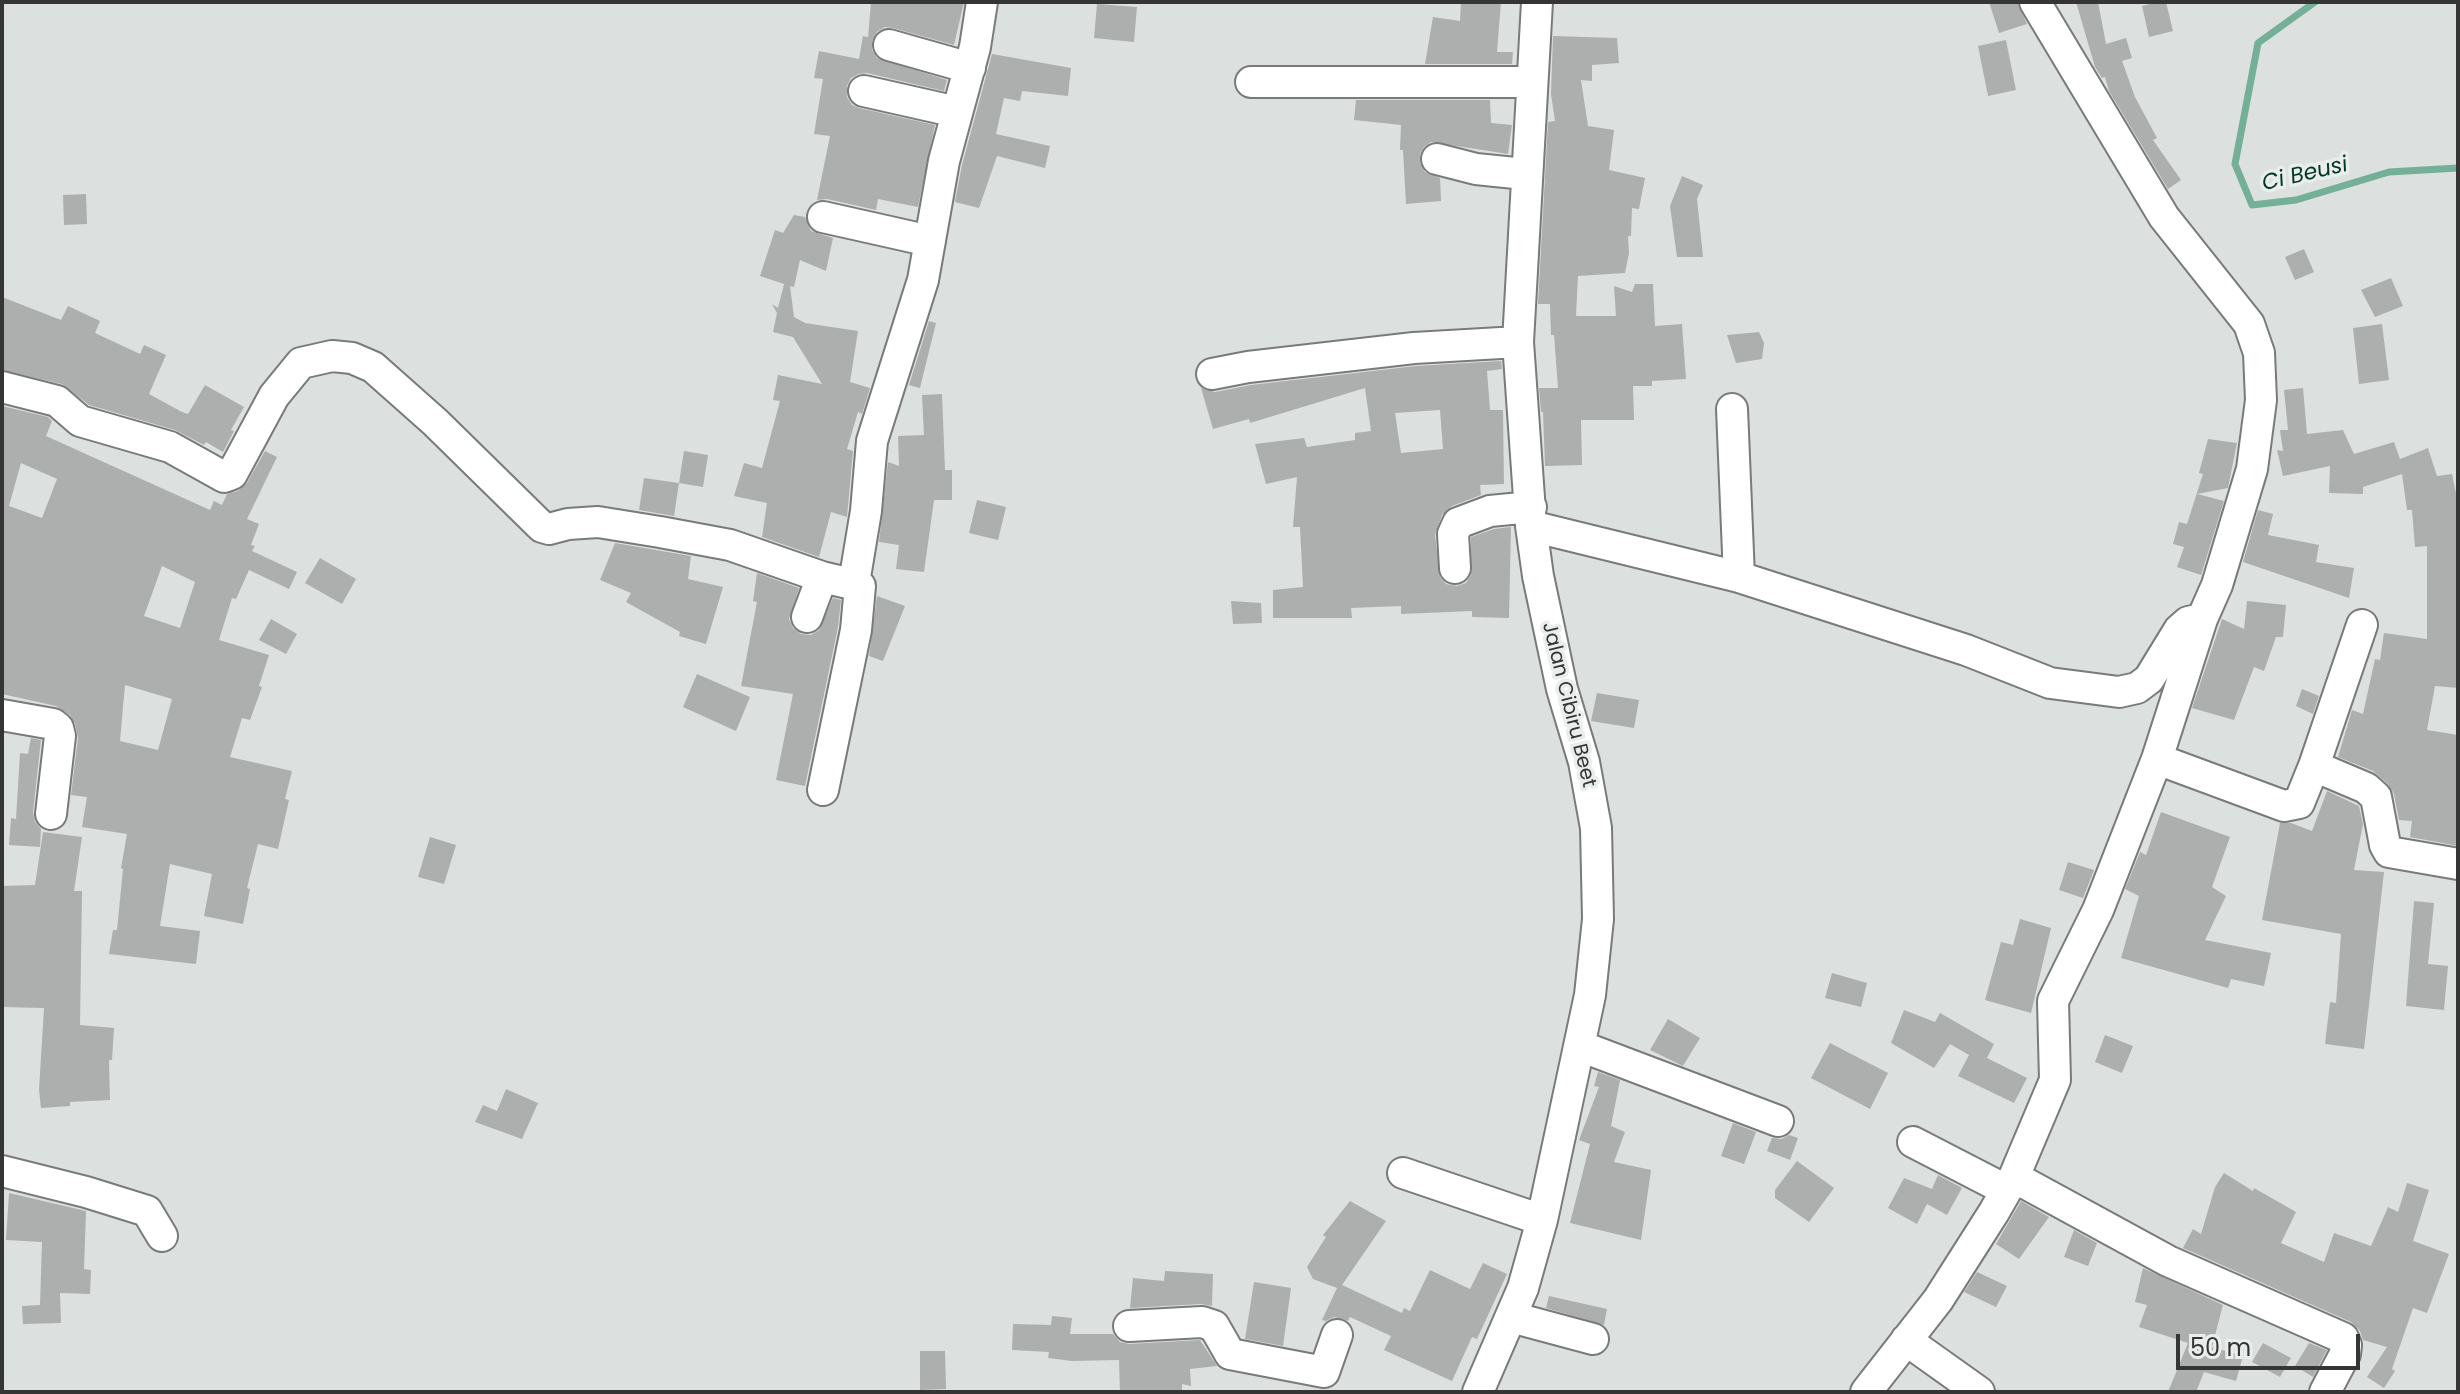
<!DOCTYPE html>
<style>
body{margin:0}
#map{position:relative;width:2460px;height:1394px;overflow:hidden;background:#dce0de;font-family:Poppins,sans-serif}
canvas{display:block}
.frame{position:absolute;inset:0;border:4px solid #343534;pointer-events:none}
.scale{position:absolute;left:2176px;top:1334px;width:184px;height:36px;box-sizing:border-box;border:4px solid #343534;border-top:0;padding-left:10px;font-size:24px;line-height:28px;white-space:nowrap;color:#343534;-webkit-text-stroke:6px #e9edeb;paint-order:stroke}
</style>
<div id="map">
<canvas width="2460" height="1394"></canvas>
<div class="frame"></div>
<div class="scale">50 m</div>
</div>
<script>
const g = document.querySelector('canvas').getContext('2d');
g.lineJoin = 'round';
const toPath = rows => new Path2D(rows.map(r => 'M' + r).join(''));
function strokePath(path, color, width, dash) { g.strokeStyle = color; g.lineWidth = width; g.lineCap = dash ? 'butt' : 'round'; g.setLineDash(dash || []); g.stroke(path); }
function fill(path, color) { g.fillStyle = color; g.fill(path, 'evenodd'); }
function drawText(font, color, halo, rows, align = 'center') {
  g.font = font + ' Poppins,sans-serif'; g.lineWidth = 7; g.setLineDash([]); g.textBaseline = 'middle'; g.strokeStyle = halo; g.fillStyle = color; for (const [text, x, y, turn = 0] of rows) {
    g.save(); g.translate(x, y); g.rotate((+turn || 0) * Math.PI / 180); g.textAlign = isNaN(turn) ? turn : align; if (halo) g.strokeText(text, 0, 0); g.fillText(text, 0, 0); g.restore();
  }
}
strokePath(toPath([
 [2315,2,2258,43,2235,164,2252,205,2296,200,2389,172,2458,168]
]), '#74af98', 7);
fill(toPath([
 [871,2,964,2,954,45,893,28,885,27,877,32,872,41,872,50,877,58,947,80,944,91,867,73,859,74,851,78,847,86,847,97,852,105,859,108,935,125,918,207,878,199,876,210,827,199,817,200,830,136,814,134,823,79,814,78,819,51,859,59,863,36,868,37],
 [1461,2,1501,2,1497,52,1513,52,1512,64,1425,64,1433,17,1460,21],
 [1989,2,2017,2,2027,24,1999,33],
 [2076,2,2098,2,2106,44,2126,38,2132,58,2122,61,2135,97,2157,138,2153,140,2181,180,2168,189,2109,91,2105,77,2102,78,2095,67],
 [2158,2,2166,2,2173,31,2149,37,2142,6],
 [1097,4,1137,7,1134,42,1094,38],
 [1553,36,1617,38,1619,63,1592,65,1592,81,1581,80,1588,126,1614,130,1609,170,1645,178,1639,209,1632,208,1631,236,1628,236,1629,253,1625,273,1578,276,1576,316,1616,316,1614,286,1632,292,1635,284,1653,284,1655,326,1682,324,1686,379,1652,381,1652,386,1633,386,1634,420,1581,420,1582,465,1545,466,1543,412,1541,412,1539,388,1558,388,1554,335,1551,335,1550,304,1538,304,1548,122,1555,121,1551,94],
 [2006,40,2016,90,1988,96,1978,46],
 [992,54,1071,68,1068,96,1022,91,1020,101,1004,98,996,134,1050,146,1045,168,997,156,979,208,955,202,962,165],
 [1356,100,1490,100,1491,123,1512,125,1508,154,1431,142,1424,147,1420,154,1420,163,1425,172,1440,178,1441,201,1406,204,1403,150,1400,150,1401,125,1354,120],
 [1682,176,1703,185,1697,199,1703,257,1677,257,1670,206],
 [86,194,87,224,64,225,63,195],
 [794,215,805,217,811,231,833,238,826,271,800,260,794,287,790,286,794,317,805,323,858,331,850,382,870,388,862,414,858,412,847,449,853,451,847,517,831,512,819,557,762,537,767,503,734,496,744,463,762,468,780,401,773,400,778,375,822,384,793,337,773,332,777,313,772,304,778,308,784,284,760,276,775,230,783,233],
 [2304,249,2314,272,2295,280,2285,257],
 [2391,278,2403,306,2375,317,2361,290],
 [2,297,61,320,68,306,100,321,95,333,140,354,144,345,166,355,149,394,182,412,188,414,205,385,244,407,231,430,234,431,223,452,206,442,204,445,175,430,89,405,62,384,2,370],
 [929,321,936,323,920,388,909,385],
 [2382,324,2389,380,2359,384,2353,328],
 [1759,332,1764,343,1762,359,1736,363,1727,335],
 [1501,361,1502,369,1487,371,1490,410,1503,410,1504,484,1480,485,1481,495,1452,506,1442,515,1435,535,1440,577,1446,584,1457,586,1466,583,1471,575,1471,537,1494,529,1511,527,1509,618,1472,617,1472,611,1401,614,1401,606,1351,608,1352,618,1273,618,1273,590,1303,587,1300,527,1293,527,1297,477,1266,484,1255,444,1304,438,1307,447,1355,440,1355,433,1371,431,1365,388,1250,423,1249,419,1213,429,1201,388,1215,392,1251,385,1416,366],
 [1440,410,1443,449,1401,453,1395,413],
 [2303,388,2307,434,2343,430,2354,454,2394,442,2400,459,2428,448,2437,476,2452,474,2458,503,2458,688,2435,686,2427,730,2458,735,2458,846,2410,837,2412,821,2399,820,2394,794,2388,784,2373,771,2338,757,2352,710,2363,714,2375,659,2380,660,2384,633,2427,639,2427,546,2415,547,2412,510,2407,510,2402,474,2363,487,2363,494,2329,493,2330,466,2283,476,2277,450,2283,451,2280,430,2288,430,2284,390],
 [942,394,945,470,952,470,952,500,934,500,924,572,896,569,899,545,879,542,888,462,899,466,898,436,924,435,922,395],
 [2,406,48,417,52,421,46,436,210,510,214,501,222,505,227,494,238,491,247,483,265,451,277,457,247,519,259,524,251,545,255,546,252,551,297,572,289,589,249,570,236,599,232,598,219,640,269,655,259,686,262,687,250,720,242,718,230,757,292,771,285,799,289,800,278,849,258,844,247,888,250,889,243,924,204,916,212,874,170,864,160,926,200,931,196,964,109,954,113,930,117,930,123,869,121,868,127,834,82,827,87,797,71,795,78,738,75,724,70,715,56,706,2,694],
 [21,463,57,479,42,518,9,506],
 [162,566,195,582,180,628,144,616],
 [125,685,172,699,158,750,120,741],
 [2208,439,2237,443,2228,488,2197,494,2224,501,2201,575,2177,567,2184,547,2173,544,2179,522,2187,524,2203,474,2199,473],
 [684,451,708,455,703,487,679,483],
 [644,478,679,483,674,516,639,510],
 [977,500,1006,507,998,540,969,533],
 [2258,510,2273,514,2268,535,2319,545,2316,562,2354,568,2349,598,2243,562],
 [615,543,691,556,688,579,723,587,706,644,679,636,680,632,626,602,631,593,600,580],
 [320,558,356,579,342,604,305,583],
 [757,573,799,588,789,619,793,628,801,634,811,635,819,630,833,598,841,600,838,627,805,786,776,780,793,694,741,686,757,602,753,601],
 [877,596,905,606,883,661,869,656],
 [1231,601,1261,603,1262,623,1233,624],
 [2247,601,2286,605,2283,637,2276,637,2264,671,2254,667,2234,720,2192,708,2222,619,2244,629],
 [271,619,297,634,286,654,259,640],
 [697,674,750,697,736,731,683,707],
 [2302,689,2319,696,2313,714,2296,706],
 [1597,693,1639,700,1634,728,1591,721],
 [31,738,41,740,33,812,35,822,41,829,40,847,9,845,11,818,16,819,20,753,28,754],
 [2327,791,2359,806,2363,824,2354,870,2384,872,2364,1049,2325,1044,2330,1002,2336,1003,2341,934,2262,920,2280,823,2291,823,2312,831],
 [2161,812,2230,837,2212,887,2226,896,2205,940,2271,953,2264,986,2231,979,2228,988,2121,958,2139,896,2125,889,2140,852,2146,855],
 [43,832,82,837,74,891,82,891,80,1025,114,1028,112,1060,109,1060,110,1100,70,1102,70,1106,41,1108,39,1090,44,1008,2,1007,2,886,35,885],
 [430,837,456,845,444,884,418,877],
 [2068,862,2094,870,2083,898,2059,890],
 [2414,901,2434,903,2428,964,2448,966,2444,1010,2406,1006],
 [2020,919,2051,928,2031,1013,1985,1000,2001,942,2013,945],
 [1832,973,1867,983,1861,1007,1825,998],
 [1904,1010,1935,1022,1940,1013,1994,1044,1987,1058,2027,1078,2014,1103,1958,1076,1969,1055,1950,1044,1934,1068,1891,1043],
 [1668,1019,1700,1038,1683,1066,1650,1050],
 [2105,1035,2133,1046,2122,1073,2095,1062],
 [1830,1043,1888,1073,1870,1109,1811,1078],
 [1598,1072,1620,1080,1611,1126,1625,1132,1614,1162,1651,1170,1641,1240,1570,1223,1590,1144,1579,1140,1599,1087,1594,1086],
 [506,1089,538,1103,522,1139,475,1122,483,1105,497,1111],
 [1733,1123,1756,1132,1744,1164,1721,1156],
 [1789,1135,1798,1138,1790,1160,1767,1151,1772,1138,1782,1139],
 [1797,1161,1834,1188,1809,1222,1775,1198,1775,1190],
 [2224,1173,2253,1191,2254,1188,2296,1212,2281,1243,2324,1262,2334,1233,2371,1246,2388,1207,2398,1212,2407,1183,2429,1190,2413,1241,2449,1254,2427,1313,2413,1308,2392,1369,2395,1371,2384,1388,2367,1377,2387,1347,2363,1340,2360,1331,2351,1322,2183,1248,2193,1229,2201,1234,2215,1187],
 [1938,1175,1962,1188,1947,1215,1927,1204,1917,1224,1888,1208,1904,1178,1932,1189],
 [9,1193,86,1211,84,1269,91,1270,90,1294,60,1293,61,1323,23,1324,22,1306,40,1305,42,1242,6,1240],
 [1350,1201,1386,1221,1342,1285,1402,1313,1404,1308,1410,1311,1430,1270,1470,1289,1483,1263,1507,1274,1477,1339,1472,1337,1452,1381,1384,1350,1391,1336,1350,1317,1348,1321,1334,1317,1326,1321,1322,1320,1337,1288,1313,1279,1307,1267,1326,1237,1323,1235],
 [2021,1201,2049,1217,2019,1259,1996,1244],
 [2074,1230,2097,1243,2088,1266,2064,1257],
 [2143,1268,2223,1305,2212,1347,2243,1356,2236,1381,2204,1372,2196,1392,2168,1392,2188,1343,2139,1327,2147,1305,2135,1302],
 [1165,1271,1213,1274,1212,1306,1201,1304,1130,1308,1133,1278,1164,1281],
 [1977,1272,2007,1286,1996,1307,1964,1292],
 [1254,1282,1291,1288,1283,1346,1245,1339],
 [1549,1296,1607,1309,1604,1325,1546,1308],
 [1052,1316,1072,1318,1070,1334,1113,1334,1120,1342,1129,1344,1200,1340,1217,1366,1190,1369,1191,1386,1182,1384,1182,1392,1120,1392,1119,1360,1072,1361,1048,1358,1049,1352,1012,1350,1013,1324,1051,1325],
 [2263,1343,2291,1358,2280,1377,2252,1362],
 [2309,1343,2327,1350,2313,1377,2295,1366],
 [920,1351,945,1351,946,1389,920,1390]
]), '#acafae');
const minor = toPath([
 [889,45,970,68],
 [1251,82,1532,82],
 [864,91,957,112],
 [1437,159,1476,169,1525,174],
 [823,217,930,241],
 [1212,374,1248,367,1414,348,1518,342],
 [2,387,57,401,80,421,170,447,224,477,232,474,274,396,301,363,332,356,352,358,373,367,435,422,542,527,549,529,568,524,598,522,660,532,730,545,822,577,860,586,856,630,823,790],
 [1732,409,1739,577],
 [1531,526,1739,577,1966,650,2050,683,2119,692,2137,688,2149,679,2179,630,2188,622,2202,619],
 [1455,568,1453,534,1458,523,1490,511,1531,507],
 [851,584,856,571,866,511,872,441,923,280,944,161,975,47,982,2],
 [807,617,822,577],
 [2,715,53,724,58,728,60,736,51,814],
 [2157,759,2284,806,2299,803,2314,766,2366,788,2376,797,2385,845,2389,852,2458,864],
 [2314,766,2362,625],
 [1580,1046,1778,1121],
 [1913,1142,2006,1190],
 [2,1171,86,1192,147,1211,162,1236],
 [1403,1173,1542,1220],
 [2014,1177,2168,1261,2343,1338,2346,1345,2345,1354,2325,1392],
 [1511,1317,1593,1339],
 [1129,1326,1202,1322,1214,1326,1230,1354,1324,1372,1337,1335],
 [1906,1340,1979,1392],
 [1478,1392,1523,1288,1542,1220,1590,995,1598,919,1596,828,1584,762,1562,689,1538,576,1531,526,1518,342,1537,2],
 [1866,1392,1938,1300,1994,1212,2014,1177,2055,1080,2053,1001,2098,910,2157,759,2202,619,2217,585,2252,469,2261,400,2259,353,2249,324,2164,217,2035,2]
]);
strokePath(minor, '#787b79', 34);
strokePath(minor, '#fff', 30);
drawText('20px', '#343534', '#e9edeb', [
 ["Jalan Cibiru Beet",1568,705,76]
]);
drawText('italic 22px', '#013727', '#e9edeb', [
 ["Ci Beusi",2305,175,-13]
]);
</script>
